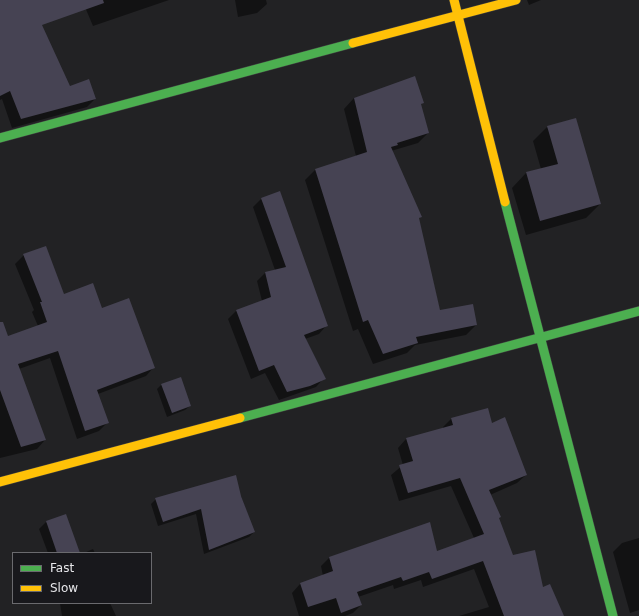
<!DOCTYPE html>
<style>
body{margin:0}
#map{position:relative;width:639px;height:616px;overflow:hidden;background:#222224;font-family:"DejaVu Sans",sans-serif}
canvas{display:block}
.legend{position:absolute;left:12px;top:552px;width:140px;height:52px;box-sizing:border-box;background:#18181c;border:1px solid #6a6a6e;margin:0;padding:5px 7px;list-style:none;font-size:12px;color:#e6e6e9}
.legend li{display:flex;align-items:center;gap:8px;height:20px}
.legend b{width:20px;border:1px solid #6a6a6e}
</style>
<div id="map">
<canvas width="639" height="616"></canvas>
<ul class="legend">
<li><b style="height:5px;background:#4caf50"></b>Fast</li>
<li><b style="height:5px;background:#ffc107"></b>Slow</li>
</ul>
</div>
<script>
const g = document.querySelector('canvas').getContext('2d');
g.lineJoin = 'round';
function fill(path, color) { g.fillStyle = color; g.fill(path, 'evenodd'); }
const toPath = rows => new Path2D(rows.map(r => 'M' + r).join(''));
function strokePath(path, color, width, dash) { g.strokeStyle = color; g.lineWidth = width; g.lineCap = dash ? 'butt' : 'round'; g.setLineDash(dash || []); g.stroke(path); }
fill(toPath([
 [82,0,169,0,93,26],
 [235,0,266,0,267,4,257,13,238,17],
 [527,0,541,0,529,5],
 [0,64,69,87,95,99,87,107,12,128,2,99,0,100],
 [354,98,422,103,420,105,428,133,418,143,391,151,421,216,418,219,440,311,476,325,466,335,415,345,407,353,373,364,358,329,353,331,305,180,315,170,356,156,344,109],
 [547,127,600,204,586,218,526,235,512,188,526,173,541,169,533,141],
 [261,199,327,325,319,334,305,339,324,378,316,387,279,400,265,373,251,379,228,319,236,311,262,301,257,281,265,273,275,270,253,207],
 [24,255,64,295,102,309,154,367,146,376,98,394,107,423,99,431,77,439,50,358,19,369,45,440,37,449,0,458,0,340,38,326,32,312,34,310,15,264],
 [162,384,190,406,185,410,167,417,157,389],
 [487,409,491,424,526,475,517,483,490,495,498,518,512,556,542,589,563,616,459,616,489,607,474,569,423,587,421,580,394,589,393,585,358,597,361,605,353,613,345,616,299,616,292,593,300,584,323,576,321,566,329,558,436,553,474,538,451,486,399,501,391,475,403,465,398,448,406,439,443,429,443,427,451,419],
 [241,496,254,532,249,537,204,554,196,514,158,526,151,504,156,499],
 [46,522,79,553,48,553,39,529],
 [639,538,639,610,630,613,613,552,622,543],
 [93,549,95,553,84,553],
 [60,603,110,603,116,616,62,616]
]), '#0007');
fill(toPath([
 [0,0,103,0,104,3,42,25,70,86,89,79,96,99,21,119,10,91,0,96],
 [415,76,424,103,421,104,429,133,397,143,398,145,391,147,422,217,419,218,440,310,473,304,477,325,416,337,418,343,383,354,368,320,363,322,315,169,367,152,354,98],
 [576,118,601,204,540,221,526,172,558,164,547,126],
 [280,191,328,326,304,335,326,379,310,386,287,392,274,365,259,371,236,310,271,297,265,272,286,267,261,198],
 [46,246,64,294,93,283,102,308,129,298,155,368,97,390,109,423,85,431,58,351,18,364,46,440,21,447,0,390,0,322,3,322,8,336,47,322,40,302,42,302,23,254],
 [181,377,191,406,172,413,161,384],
 [488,408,492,423,505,417,527,475,489,490,501,517,499,518,513,555,535,550,543,587,550,584,564,616,504,616,483,561,432,579,429,572,403,581,401,577,357,592,362,605,341,613,336,598,308,607,300,583,333,571,329,557,430,522,437,551,484,534,460,478,408,493,399,465,413,461,406,438,453,425,451,418],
 [236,475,241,496,255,532,209,550,201,509,163,522,155,498],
 [66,514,80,553,57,553,46,521]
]), '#464353');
const fast = toPath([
 [0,138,353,43],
 [505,202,613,616],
 [240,418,639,311]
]);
const slow = toPath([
 [454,0,505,202],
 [353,43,516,0],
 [0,482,240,418]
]);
strokePath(fast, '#404041', 10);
strokePath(slow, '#404041', 10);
strokePath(fast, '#4caf50', 9);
strokePath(slow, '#ffc107', 9);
</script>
